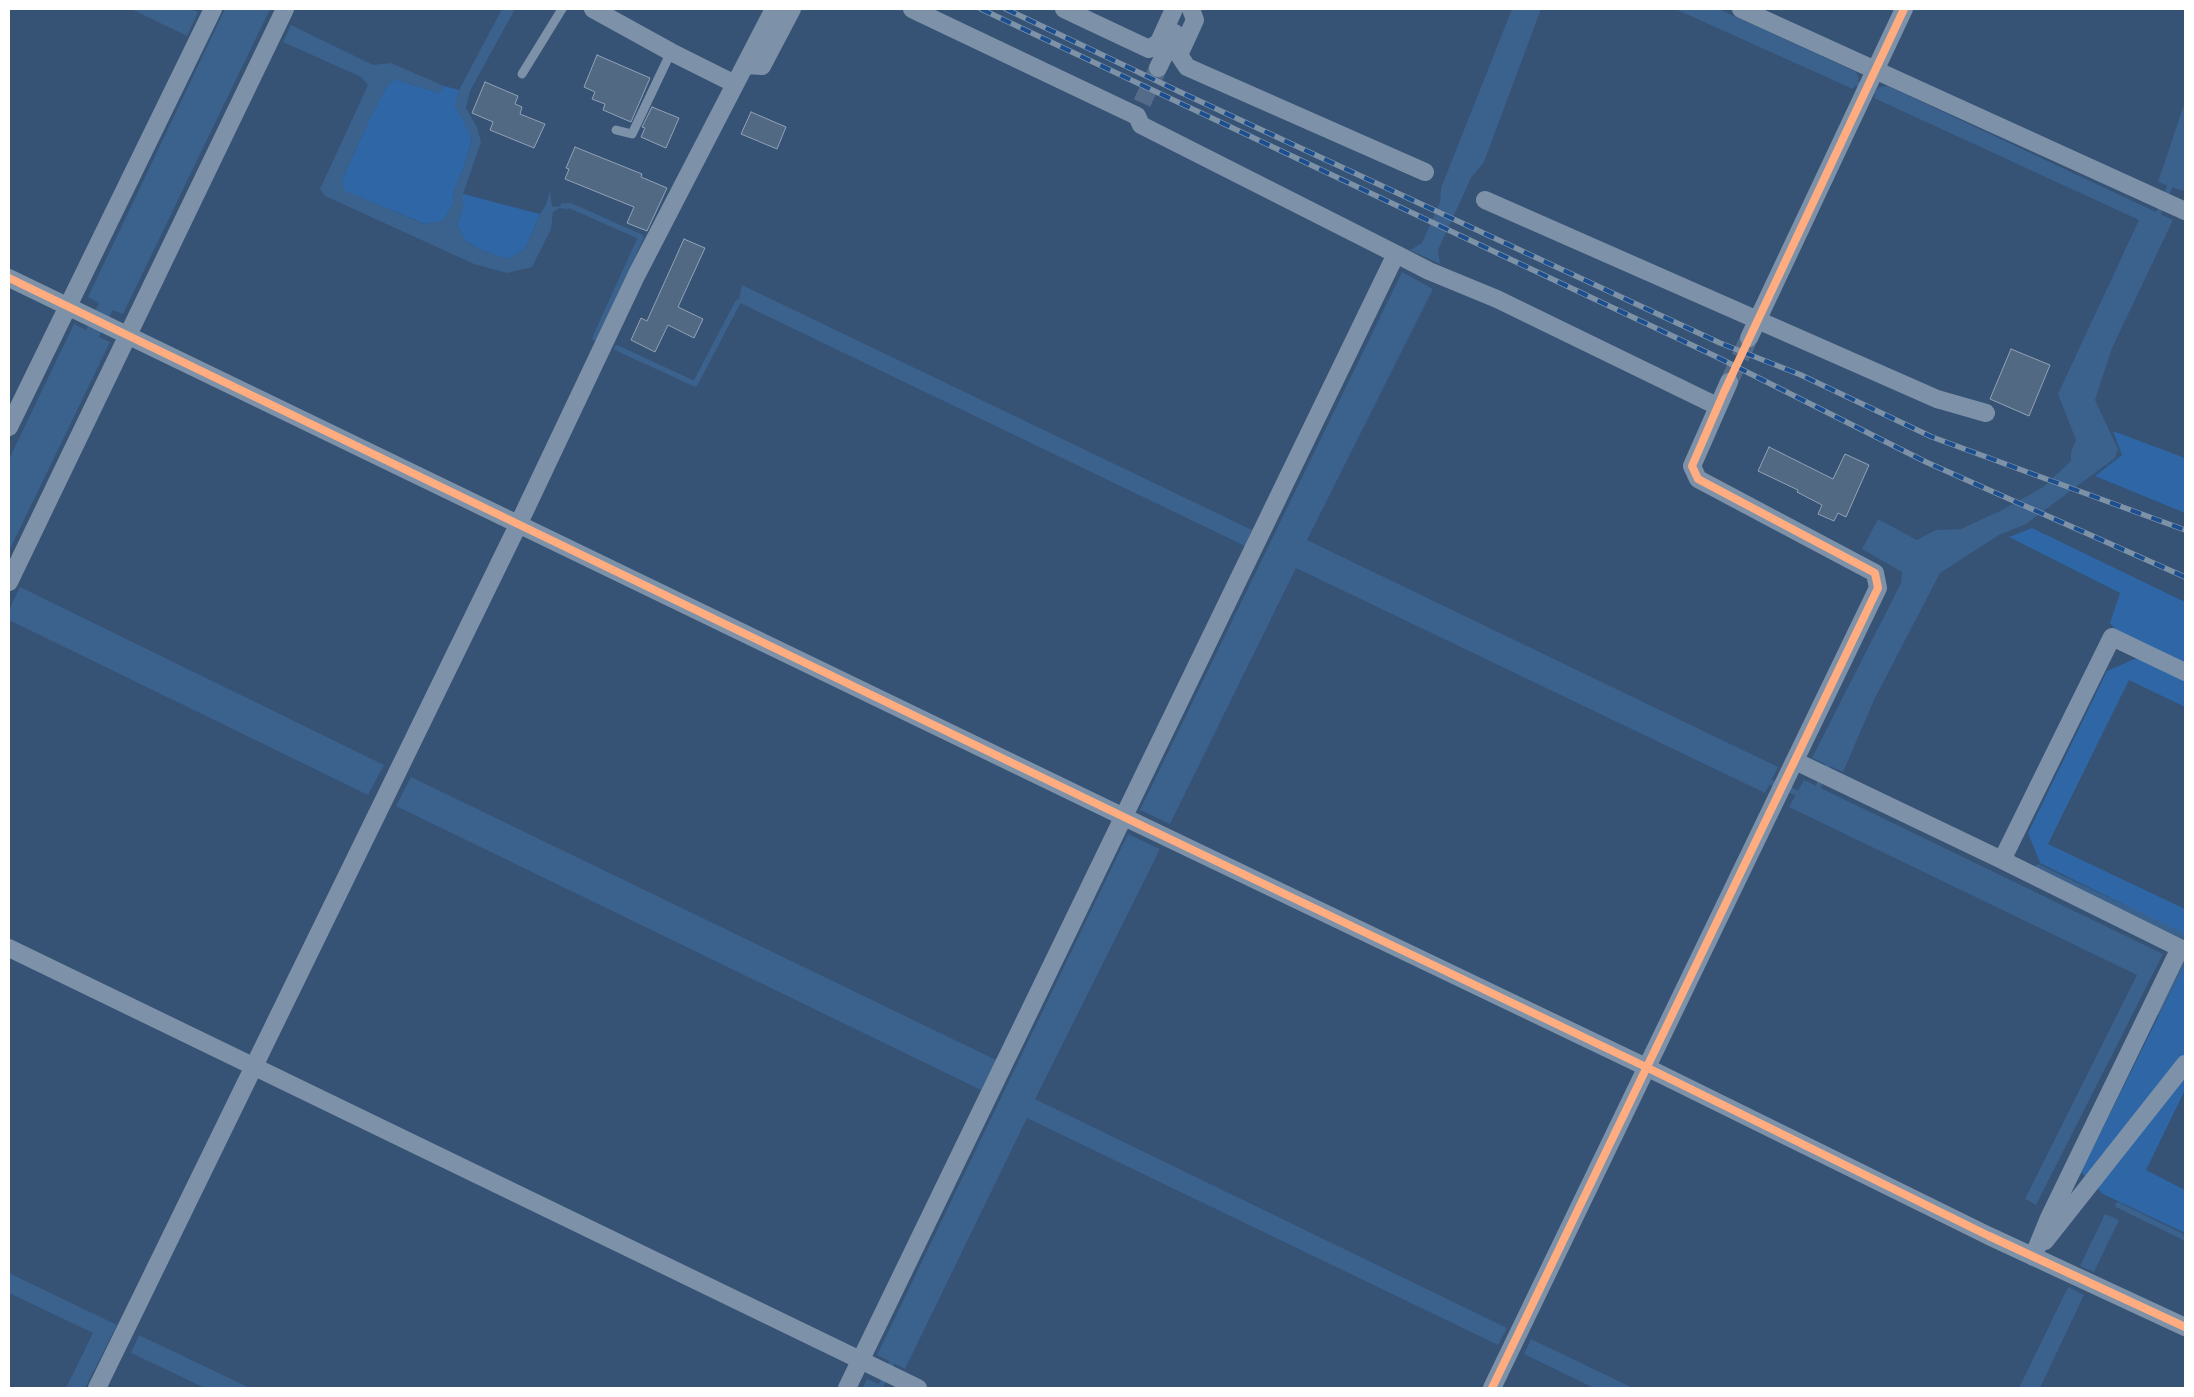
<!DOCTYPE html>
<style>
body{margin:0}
#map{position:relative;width:2194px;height:1397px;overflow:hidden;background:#365274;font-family:Karla,sans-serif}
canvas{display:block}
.frame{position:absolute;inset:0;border:10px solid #fff;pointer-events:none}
</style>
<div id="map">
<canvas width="2194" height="1397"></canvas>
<div class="frame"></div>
</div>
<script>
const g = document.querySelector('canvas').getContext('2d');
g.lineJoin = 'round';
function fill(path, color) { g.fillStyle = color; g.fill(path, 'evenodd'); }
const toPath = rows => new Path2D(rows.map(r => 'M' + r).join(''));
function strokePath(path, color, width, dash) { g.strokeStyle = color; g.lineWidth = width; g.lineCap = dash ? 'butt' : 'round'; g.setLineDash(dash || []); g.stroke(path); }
fill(toPath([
 [394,79,439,93,444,86,459,90,455,105,472,138,464,167,454,191,453,204,443,221,425,224,344,191,342,180,371,116,387,86],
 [463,194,540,214,525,249,508,259,483,251,465,241,457,225,463,207],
 [2113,431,2185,458,2185,513,2095,476,2122,455],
 [2032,528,2185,602,2185,707,2129,680,2048,844,2185,909,2185,935,2040,863,2028,833,2107,671,2139,657,2110,623,2120,593,2009,537],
 [2185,963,2185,1090,2146,1170,2185,1190,2185,1233,2103,1194,2081,1172]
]), '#2f66a5');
fill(toPath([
 [131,9,191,9,198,12,187,36],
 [225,9,270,9,123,314,113,310,99,337,110,342,9,551,9,459,74,324,86,330,99,303,88,297],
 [502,9,515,9,470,91,466,108,477,127,481,142,463,194,463,207,457,225,465,241,483,251,508,259,525,249,540,214,546,205,550,190,552,207,563,206,553,212,551,229,532,267,507,273,474,264,325,196,320,189,368,85,361,77,283,42,291,25,373,65,391,63,444,86,439,93,394,79,387,86,371,116,342,180,345,191,424,224,443,221,453,204,454,191,464,167,472,139,455,105,459,90],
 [1512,9,1541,9,1484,162,1471,178,1438,250,1440,264,1410,250,1422,243,1440,202,1441,188],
 [1675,9,1719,9,1856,72,1859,79,1853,89],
 [1888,86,2173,220,2112,348,2095,400,2118,449,2115,458,2026,524,1999,535,1940,573,1874,700,1843,772,1812,758,1901,583,1902,572,1862,549,1878,519,1917,540,1936,530,1961,529,2002,510,2043,487,2071,461,2071,452,2076,440,2058,394,2139,220,1874,98,1879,87],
 [2185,102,2185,185,2183,191,2158,182],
 [1402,272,1433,289,1307,540,1778,767,1765,793,1296,568,1170,824,1140,810],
 [742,285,1252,530,1245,546,738,302],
 [20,587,384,765,368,795,9,620,9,610],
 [411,777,996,1060,981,1090,396,806],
 [1804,780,2163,954,2036,1205,2025,1199,2137,975,1789,807],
 [1128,834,1160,849,1035,1099,1507,1328,1498,1345,1027,1118,905,1369,877,1355],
 [2105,1214,2119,1220,2094,1272,2080,1266],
 [9,1273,117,1325,85,1388,66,1388,93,1333,9,1293],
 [2068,1287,2084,1295,2040,1388,2019,1388],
 [139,1335,250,1388,205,1388,131,1353],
 [1531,1339,1633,1388,1594,1388,1524,1354],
 [867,1379,888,1388,863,1388]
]), '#3b618d');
strokePath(toPath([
 [1856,83,1876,92],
 [563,206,571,206,641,237,595,338],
 [2158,214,2170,186],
 [617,348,695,384,738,302],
 [1770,782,1797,793],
 [1818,787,1828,766],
 [2038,867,2185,937],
 [2158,1012,2185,958],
 [2118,1205,2185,1238],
 [880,1388,895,1356]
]), '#3b618d', 5.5);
const building = toPath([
 [597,55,650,78,631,122,603,110,605,104,592,99,595,92,584,87,597,55],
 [485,82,518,96,515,104,522,107,520,114,545,124,534,148,490,130,493,122,472,113,485,82],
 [652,107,679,118,666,148,641,137,645,128,642,127,652,107],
 [751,112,786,127,777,149,741,134,751,112],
 [575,147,642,174,641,177,667,188,647,231,627,223,634,207,565,179,569,169,566,168,575,147],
 [684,239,705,248,678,307,703,319,694,338,668,325,655,352,631,340,641,318,647,321,684,239],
 [2011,349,2050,365,2029,416,1990,399,2011,349],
 [1769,447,1833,479,1845,454,1869,465,1846,517,1838,513,1834,521,1818,514,1822,505,1797,492,1798,490,1758,471,1769,447]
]);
fill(building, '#526984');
strokePath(building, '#92a2b6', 1);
strokePath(toPath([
 [1142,103,1158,68],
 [1729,382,1749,338]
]), '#546c89', 18, [18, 9]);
strokePath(toPath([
 [522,74,562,9],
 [616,130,632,134,671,52]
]), '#7d92a8', 9);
strokePath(toPath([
 [593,9,671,52,735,84],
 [912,9,1137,116,1141,125,1396,254],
 [1064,9,1149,49,1159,42,1174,9],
 [1191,9,1195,20,1179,55,1187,67,1425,172],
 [1741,9,2185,211],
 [746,65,762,66,792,9],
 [1158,68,1175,33],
 [1485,200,1937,399,1986,413],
 [9,278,1124,817,1646,1067,1989,1236,2185,1327],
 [1749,338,1904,9],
 [9,427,213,9],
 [9,582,285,9],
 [1795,761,2002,860,2112,637,2185,672],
 [2002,860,2180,948,2049,1218,2033,1257],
 [9,948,918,1388],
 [2045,1241,2185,1064],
 [97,1388,519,523,637,274,774,9],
 [847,1388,1396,254,1429,271,1497,299,1717,406],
 [1492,1388,1878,588,1875,573,1698,479,1692,466,1729,382]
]), '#7d92a8', 18);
const rail = toPath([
 [981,9,1717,357,1926,462,2185,577],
 [1006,9,1180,92,1720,343,1801,375,1932,437,2185,530]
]);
strokePath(rail, '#7e92a7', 5.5);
strokePath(rail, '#1b4f8f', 4, [11]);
strokePath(toPath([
 [9,278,1124,817,1646,1067,1989,1236,2185,1327],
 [1492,1388,1878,588,1875,573,1698,479,1692,466,1724,392,1904,9]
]), '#ffac80', 8);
</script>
